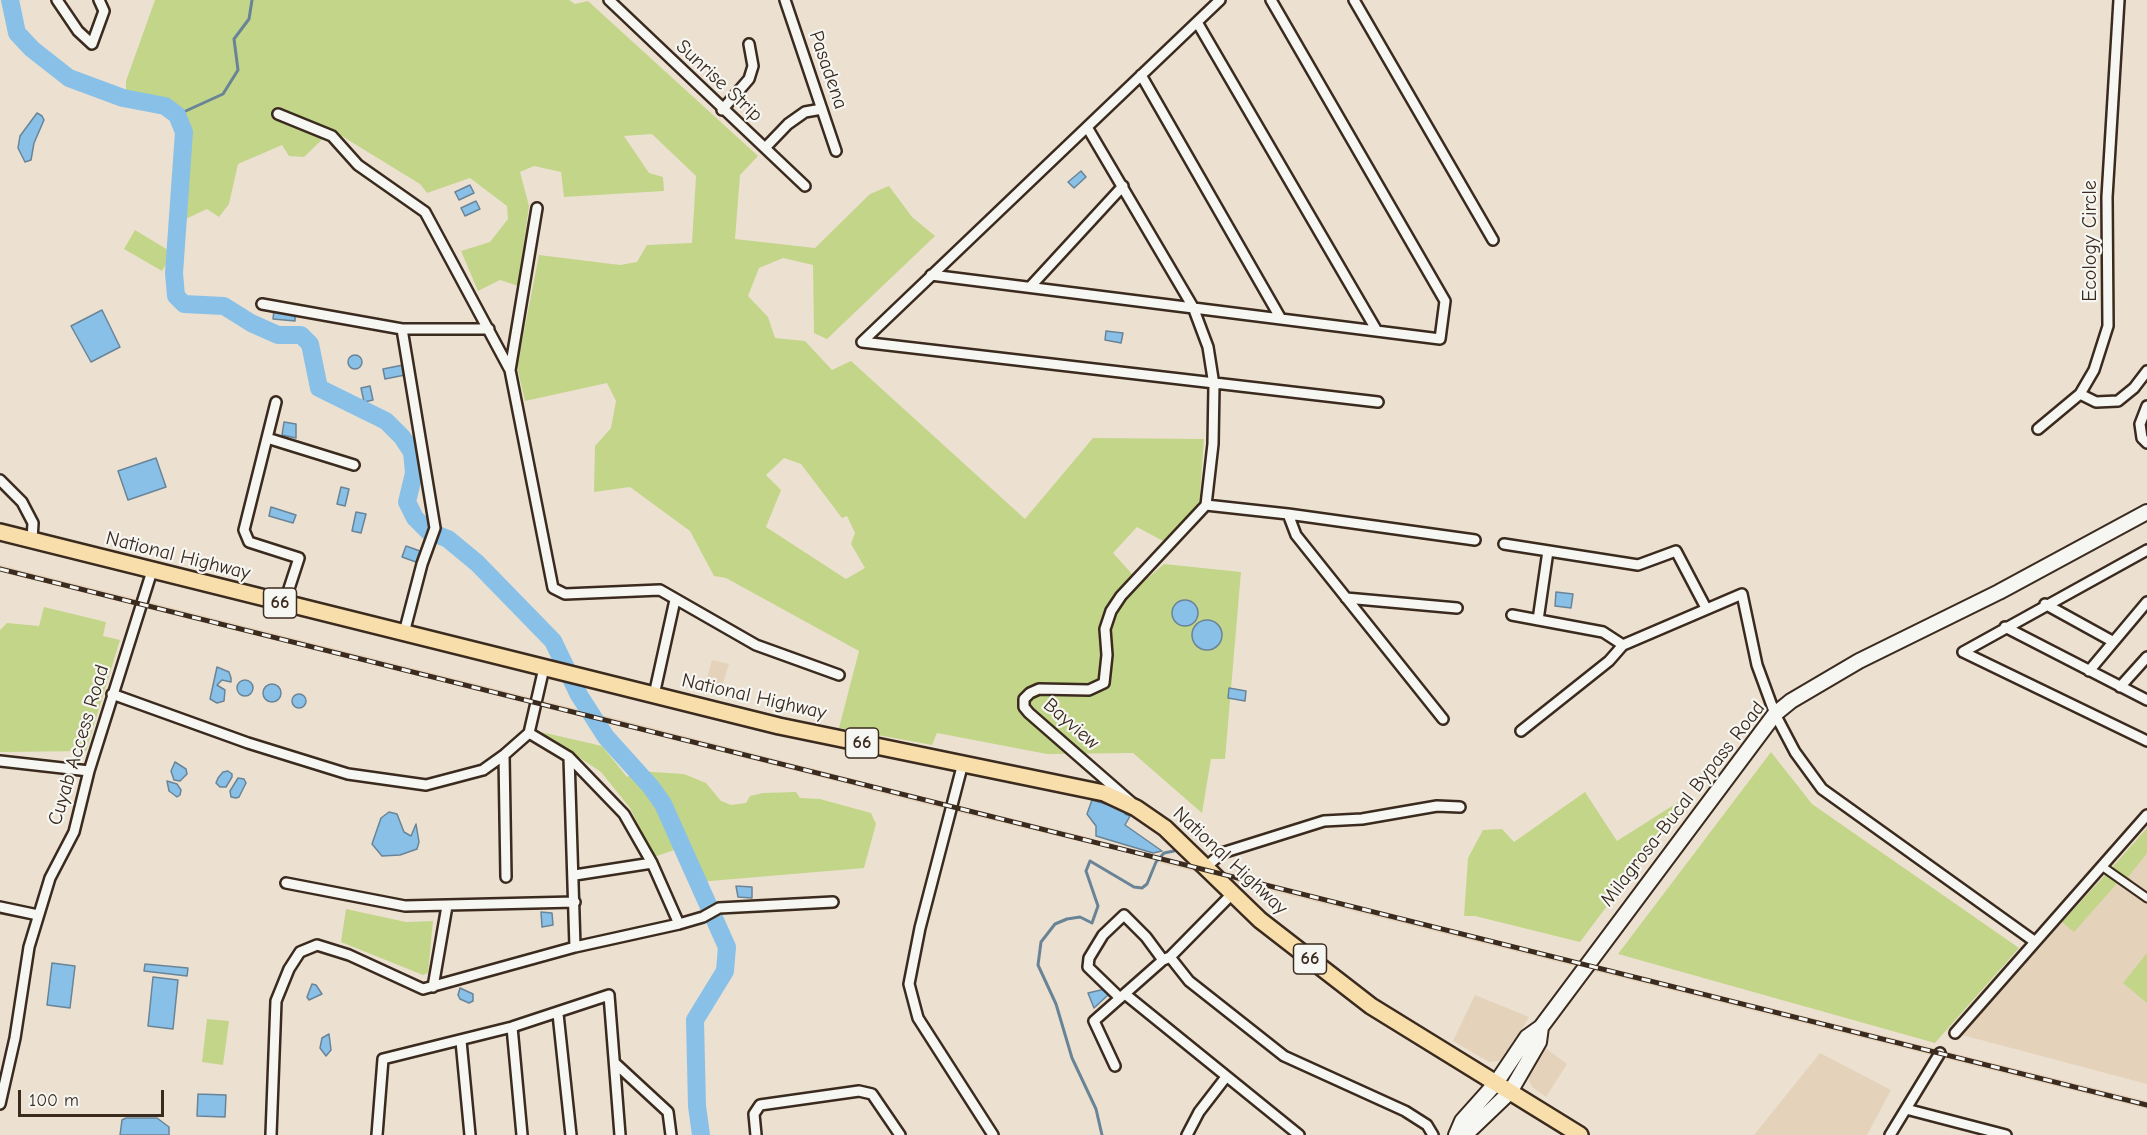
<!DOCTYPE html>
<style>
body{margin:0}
#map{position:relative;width:2147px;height:1135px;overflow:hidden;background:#ece1d1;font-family:"Comic Neue",sans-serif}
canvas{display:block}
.scale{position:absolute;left:18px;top:1090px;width:146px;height:27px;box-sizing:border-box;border:3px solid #3b2a1e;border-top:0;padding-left:8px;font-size:18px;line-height:21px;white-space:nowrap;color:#3b2a1e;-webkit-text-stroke:4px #f6f6f2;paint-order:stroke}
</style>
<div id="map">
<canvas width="2147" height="1135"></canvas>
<div class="scale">100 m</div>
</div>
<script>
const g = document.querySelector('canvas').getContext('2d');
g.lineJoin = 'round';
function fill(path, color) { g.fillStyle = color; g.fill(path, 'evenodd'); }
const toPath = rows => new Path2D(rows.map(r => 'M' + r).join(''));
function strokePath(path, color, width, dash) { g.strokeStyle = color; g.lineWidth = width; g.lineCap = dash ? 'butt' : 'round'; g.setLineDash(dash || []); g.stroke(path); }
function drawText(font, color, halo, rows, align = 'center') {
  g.font = font + ' "Comic Neue",sans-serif'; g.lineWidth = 4.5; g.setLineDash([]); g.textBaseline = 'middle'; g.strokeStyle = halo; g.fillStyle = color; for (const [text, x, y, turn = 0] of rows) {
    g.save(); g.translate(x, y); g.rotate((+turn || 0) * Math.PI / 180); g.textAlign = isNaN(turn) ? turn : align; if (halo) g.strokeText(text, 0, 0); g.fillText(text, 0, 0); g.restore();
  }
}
fill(toPath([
 [0,565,581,710,586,718,0,572],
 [712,660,729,664,720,693,704,689],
 [602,715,953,804,1092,838,1090,844,952,811,607,723],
 [2147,828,2147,1084,1962,1035,2062,922],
 [1162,857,2147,1101,2147,1109,1160,863],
 [1475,995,1529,1017,1504,1058,1498,1061,1489,1062,1453,1041],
 [1544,1047,1567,1064,1546,1097,1532,1087,1529,1080,1529,1071],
 [1820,1053,1891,1090,1867,1135,1754,1135]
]), '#e4d2ba');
fill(toPath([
 [155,0,569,0,575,4,588,1,758,156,740,175,735,239,815,248,870,194,889,186,912,217,935,236,827,339,814,333,813,265,783,258,759,268,748,296,768,317,775,338,805,341,832,370,851,361,1025,519,1093,438,1204,439,1199,507,1163,541,1137,527,1113,553,1141,584,1164,564,1241,572,1225,759,1211,759,1202,813,1133,753,1047,754,937,733,932,745,839,728,859,651,726,578,714,576,690,531,630,487,594,492,595,446,611,428,616,401,607,383,525,401,517,367,539,255,620,265,637,262,647,245,692,243,696,176,652,134,624,136,649,173,663,177,664,191,564,197,561,172,534,166,520,172,529,206,518,286,500,280,478,291,461,251,490,242,508,219,507,206,470,178,427,193,420,184,332,130,304,157,289,156,282,145,238,164,229,204,219,217,207,209,177,223,184,132,177,115,165,105,126,91,126,81],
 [784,458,801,464,842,518,847,516,855,533,851,544,865,568,846,579,766,527,781,490,766,475],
 [135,230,173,253,162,271,124,249],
 [44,607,106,622,103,636,120,640,86,751,0,752,0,630,7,623,39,626],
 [541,732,602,746,627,777,637,771,684,774,706,783,721,801,731,805,746,803,750,796,763,793,796,792,800,798,820,799,871,813,876,824,864,868,698,882,680,848,654,857,630,808,601,772],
 [1771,752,1812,804,2019,948,1935,1043,1618,954],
 [1585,792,1617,841,1691,794,1580,942,1475,916,1464,916,1468,858,1483,830,1502,829,1514,842],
 [2147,828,2147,853,2128,877,2131,879,2128,884,2110,870],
 [2108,872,2119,881,2074,932,2062,922],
 [346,909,406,922,433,921,428,973,423,975,341,942],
 [2147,953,2147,1003,2123,983],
 [207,1019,229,1021,223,1065,202,1062]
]), '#c3d589');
const water = toPath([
 [37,113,42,116,44,120,34,143,31,160,25,162,18,148,20,136,37,113],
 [1081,171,1086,177,1074,188,1068,182,1081,171],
 [470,185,474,193,459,200,455,192,470,185],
 [476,201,480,209,465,216,461,208,476,201],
 [102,310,120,347,91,362,71,326,102,310],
 [274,310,295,312,295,321,273,319,274,310],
 [1106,331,1123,333,1121,343,1105,340,1106,331],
 '348 362a7 7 0 1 1 14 0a7 7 0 1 1-14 0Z',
 [403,365,405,375,385,379,383,369,403,365],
 [370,386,373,400,364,402,361,388,370,386],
 [284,422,296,424,296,438,282,435,284,422],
 [156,458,166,487,128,500,118,471,156,458],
 [341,487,349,489,345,506,337,504,341,487],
 [271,507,296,515,293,523,269,516,271,507],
 [356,512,366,514,361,533,352,531,356,512],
 [406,546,420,551,416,562,402,557,406,546],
 [1556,592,1573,594,1571,608,1555,606,1556,592],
 '1172 613a13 13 0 1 1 26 0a13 13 0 1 1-26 0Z',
 '1192 635a15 15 0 1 1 30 0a15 15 0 1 1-30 0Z',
 [217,667,229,672,231,678,231,682,222,680,217,685,225,690,224,701,217,703,210,699,217,667],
 '237 688a8 8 0 1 1 16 0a8 8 0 1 1-16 0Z',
 '263 693a9 9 0 1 1 18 0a9 9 0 1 1-18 0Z',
 [1229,688,1246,691,1245,701,1228,698,1229,688],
 '292 701a7 7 0 1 1 14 0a7 7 0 1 1-14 0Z',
 [175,762,186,769,187,774,180,781,174,780,171,771,175,762],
 [228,771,232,774,232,777,226,787,220,787,216,783,218,778,223,772,228,771],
 [238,778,244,779,246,783,239,797,236,798,231,797,230,791,238,778],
 [167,781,177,784,181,790,180,795,177,797,169,791,167,781],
 [1092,800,1126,810,1125,814,1130,816,1125,825,1162,851,1153,853,1096,836,1096,826,1087,814,1092,800],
 [389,812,397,814,404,832,411,836,416,824,419,842,417,849,400,855,382,856,372,844,381,818,389,812],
 [736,886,752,887,752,898,738,897,736,886],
 [541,912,552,913,553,925,542,927,541,912],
 [52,963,75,966,70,1008,47,1005,52,963],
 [145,964,188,968,187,976,144,971,145,964],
 [153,977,178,980,173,1029,148,1026,153,977],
 [312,984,316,985,322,994,309,1000,307,997,312,984],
 [460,988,473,994,473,1001,469,1003,460,999,458,995,460,988],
 [1105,989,1108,995,1094,1008,1088,993,1105,989],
 [329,1034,331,1050,326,1056,320,1048,322,1038,329,1034],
 [198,1094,226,1095,225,1117,197,1116,198,1094],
 [126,1118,157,1118,169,1127,169,1135,120,1135,122,1120,126,1118]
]);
fill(water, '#89c0e7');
strokePath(water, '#6a8497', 1.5);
strokePath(toPath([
 [177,115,223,94,238,70,234,39,249,19,252,0],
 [1102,1135,1096,1109,1072,1058,1056,1004,1038,965,1041,942,1055,924,1067,919,1080,917,1092,923,1098,906,1086,871,1090,861,1134,887,1142,888,1147,884,1156,862,1164,853,1174,851]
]), '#6a8497', 3);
strokePath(toPath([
 [10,0,17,33,32,49,69,78,123,98,165,106,177,115,184,132,174,273,176,296,184,304,224,306,251,323,278,335,301,335,310,344,319,388,386,421,402,437,412,452,414,473,407,502,415,518,428,531,448,539,477,563,553,641,579,695,606,737,651,787,663,804,727,947,725,971,695,1020,697,1106,701,1135]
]), '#89c0e7', 18);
const pedestrian = toPath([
 [2103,867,2147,898]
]);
const minor = toPath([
 [57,0,78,31,92,44,104,11,99,0],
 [609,0,805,186],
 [785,0,836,151],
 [1354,0,1493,240],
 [2119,0,2107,197,2108,326,2094,370,2080,394,2096,402,2118,401,2134,388,2147,371],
 [1197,22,1377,331],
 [1141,75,1281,319],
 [722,110,749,79,753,66,749,44],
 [278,114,332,136,358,165,425,212,510,370,553,588,565,594,660,590,756,645,839,675],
 [1087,127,1193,307,1208,347,1214,385,1213,444,1206,505],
 [765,148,788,124,805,112,822,109],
 [931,275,1440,339,1445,301,1271,0],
 [1030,287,1123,186],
 [262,304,402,329,489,329],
 [402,329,435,528,422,564,404,633],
 [862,342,1378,402],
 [862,342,1220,0],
 [510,370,537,208],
 [276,402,244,530,249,542,299,558,284,604],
 [2147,406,2140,424,2142,438,2147,443],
 [2038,429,2080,394],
 [267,438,354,465],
 [0,480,22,502,33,523,32,540],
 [1206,505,1288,514,1475,540],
 [1288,514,1296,535,1443,719],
 [1504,544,1638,565,1676,551,1706,608],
 [1346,598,1457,608],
 [2045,604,2112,641],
 [1512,615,1603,632,1623,645,1742,594,1757,665,1775,714,1795,752,1822,789,2034,941],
 [1538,620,1548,551],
 [2005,627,2147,700],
 [1963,652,2147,550],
 [1963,652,2147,741],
 [544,668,529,733,569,757,624,814,652,863,679,924],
 [2089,671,2147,602],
 [2120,687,2147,657],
 [112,694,248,743,348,774,426,785,483,770,504,755,529,733],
 [654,695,675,600],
 [1521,731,1609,661,1623,645],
 [504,755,506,877],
 [569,757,575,947],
 [0,761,89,771],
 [963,763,920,928,909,984,918,1018,993,1135],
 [1131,802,1029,713,1024,707,1024,699,1030,693,1039,689,1089,690,1104,683,1107,655,1105,629,1111,611,1121,596,1206,505],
 [1206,867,1222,853,1324,821,1362,819,1437,806,1460,807],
 [575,875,652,863],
 [286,883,405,906,575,902],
 [0,907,38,915],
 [1170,957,1189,981,1284,1056,1405,1111,1427,1125,1433,1135],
 [433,987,447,906],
 [1125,994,1299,1135],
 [1120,998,1088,967,1089,958,1103,935,1124,915,1146,937,1163,960],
 [558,1014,571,1135],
 [512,1027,522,1135],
 [1955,1033,2147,815],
 [461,1041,470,1135],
 [616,1064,668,1112,671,1135],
 [1115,1066,1094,1021,1163,960,1170,957,1232,894],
 [0,1104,15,1038,29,947,50,878,74,832,89,771,152,571],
 [1906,1109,2006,1135],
 [271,1135,276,1001,289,969,300,952,317,945,349,955,423,989,575,947,679,924,703,917,719,908,833,902],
 [377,1135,383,1059,512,1027,609,995,620,1135],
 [756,1135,754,1114,760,1105,859,1091,872,1094,900,1135],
 [1187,1135,1199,1112,1226,1077],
 [1890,1135,1940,1053]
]);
const secondary = toPath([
 [1456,1135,1462,1121,1496,1083,1527,1037,1541,1027,1775,714,1791,701,1859,661,1999,592,2147,512],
 [1465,1135,1510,1092,1539,1042,1541,1027]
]);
const primary = toPath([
 [0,532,779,726,1104,793,1136,808,1165,828,1260,920,1371,1006,1580,1135]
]);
strokePath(pedestrian, '#3b2a1e', 11);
strokePath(minor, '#3b2a1e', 14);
strokePath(secondary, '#3b2a1e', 18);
strokePath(primary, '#3b2a1e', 20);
strokePath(pedestrian, '#f6f6f2', 7);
strokePath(minor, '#f6f6f2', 9);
strokePath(secondary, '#f6f6f2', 14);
strokePath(primary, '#f8deab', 15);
const rail = toPath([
 [0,569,2147,1105]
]);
strokePath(rail, '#3b2a1e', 5);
strokePath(rail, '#f6f6f2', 3, [9]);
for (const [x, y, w] of [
 [280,603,33],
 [862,743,33],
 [1310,959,33]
]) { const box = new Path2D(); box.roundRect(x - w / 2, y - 15, w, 30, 4.5); g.fillStyle = '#f6f6f2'; g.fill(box); strokePath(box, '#3b2a1e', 1.5); }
drawText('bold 18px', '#3b2a1e', null, [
 ["66",280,603],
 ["66",862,743],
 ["66",1310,959]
]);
drawText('20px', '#3b2a1e', '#f6f6f2', [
 ["Pasadena",828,70,71],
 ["Sunrise Strip",719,81,43],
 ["Ecology Circle",2090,241,-90],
 ["National Highway",178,556,14],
 ["National Highway",754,697,13],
 ["Bayview",1071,724,41],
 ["Cuyab Access Road",79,745,-73],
 ["Milagrosa-Bucal Bypass Road",1683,804,-52],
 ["National Highway",1230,861,43]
]);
</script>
